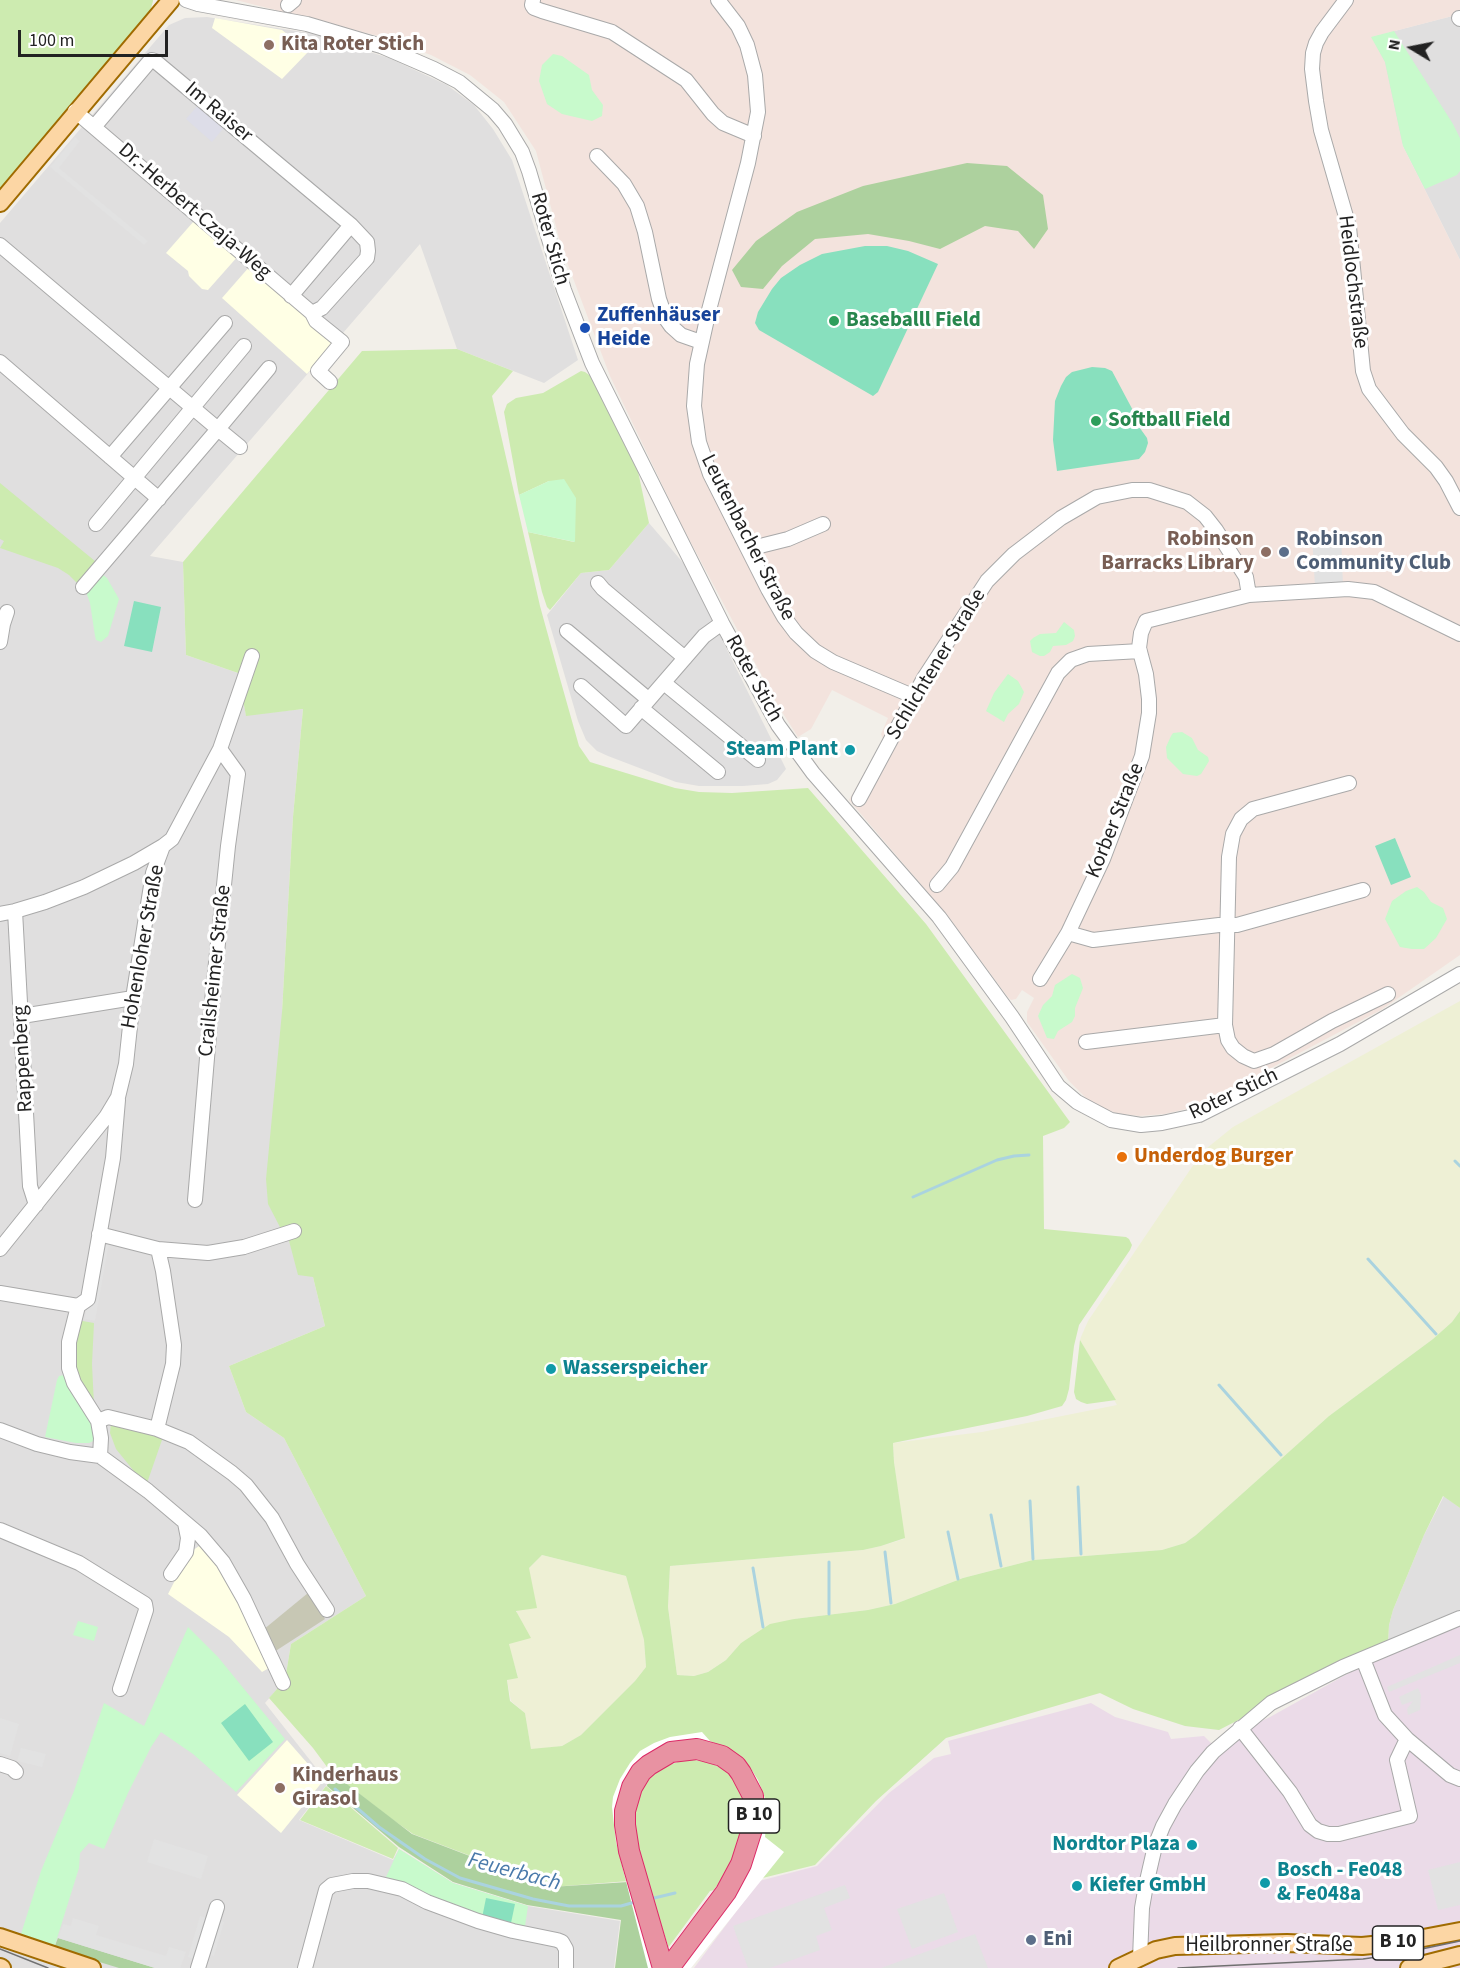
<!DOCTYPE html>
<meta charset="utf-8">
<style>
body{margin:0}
#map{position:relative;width:1460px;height:1968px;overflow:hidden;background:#f2efe9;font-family:"Source Sans 3",sans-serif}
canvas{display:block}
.north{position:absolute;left:1382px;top:18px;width:60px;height:60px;-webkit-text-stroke:4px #fff;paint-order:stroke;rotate:280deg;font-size:16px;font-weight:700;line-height:24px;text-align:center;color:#222}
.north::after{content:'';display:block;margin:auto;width:21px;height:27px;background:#222;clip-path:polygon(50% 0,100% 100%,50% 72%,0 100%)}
.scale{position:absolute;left:18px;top:30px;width:150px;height:27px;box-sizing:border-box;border:3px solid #222;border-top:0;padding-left:8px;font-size:18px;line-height:21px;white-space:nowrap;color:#222;-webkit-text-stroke:4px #fff;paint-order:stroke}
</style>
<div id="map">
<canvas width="1460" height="1968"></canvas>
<div class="north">N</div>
<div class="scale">100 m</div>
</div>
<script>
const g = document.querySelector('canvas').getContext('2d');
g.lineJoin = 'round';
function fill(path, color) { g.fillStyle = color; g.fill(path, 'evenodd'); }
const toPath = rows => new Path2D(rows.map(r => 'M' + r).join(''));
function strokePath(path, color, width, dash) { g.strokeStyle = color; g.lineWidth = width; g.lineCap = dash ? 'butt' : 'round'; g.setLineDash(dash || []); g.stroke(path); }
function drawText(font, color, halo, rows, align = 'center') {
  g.font = font + ' "Source Sans 3",sans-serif'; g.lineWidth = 6; g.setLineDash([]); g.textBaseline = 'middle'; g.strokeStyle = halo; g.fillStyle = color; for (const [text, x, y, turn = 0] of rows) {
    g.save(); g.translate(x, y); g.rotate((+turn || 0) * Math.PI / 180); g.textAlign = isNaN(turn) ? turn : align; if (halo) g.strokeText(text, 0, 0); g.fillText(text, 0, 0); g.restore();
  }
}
fill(toPath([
 [1460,14,1460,260,1403,146,1371,37],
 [207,17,309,33,389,58,447,85,474,105,493,129,512,160,578,360,544,383,457,349,420,244,150,556,183,562,186,655,238,673,246,715,303,709,293,817,282,1012,313,1277,325,1326,229,1366,246,1412,284,1438,366,1596,291,1644,285,1680,265,1703,328,1783,299,1820,393,1860,399,1849,453,1883,528,1906,620,1921,614,1968,0,1968,0,223,169,25,185,18],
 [649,523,685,565,786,769,777,780,768,784,743,786,699,786,676,782,608,756,597,751,586,740,578,721,547,615,581,573,609,570],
 [1444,1496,1460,1508,1460,1612,1388,1643,1389,1625,1393,1610,1424,1535]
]), '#e0dfdf');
fill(toPath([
 [1460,1624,1460,1968,694,1968,759,1881,817,1866,889,1793,934,1758,951,1754,948,1741,1091,1703,1115,1717,1168,1732,1171,1739,1204,1736,1212,1744,1270,1717,1385,1653]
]), '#ebdbe8');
fill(toPath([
 [215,18,282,30,309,51,282,79,212,28],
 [194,221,239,255,208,290,202,289,189,276,188,271,166,253],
 [250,266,335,342,307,374,222,298],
 [199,1546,210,1551,257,1636,269,1668,262,1672,229,1637,168,1594,189,1553],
 [287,1740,323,1781,281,1833,237,1795]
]), '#ffffe5');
fill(toPath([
 [236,0,1460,0,1460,14,1372,37,1385,62,1403,146,1460,260,1460,955,1381,1010,1199,1106,1165,1114,1139,1116,1116,1113,1092,1104,1069,1081,1027,1022,1027,1012,1034,998,1022,990,1016,999,1011,1000,1007,996,948,916,849,800,883,739,881,734,888,718,832,690,811,729,798,737,777,704,681,524,610,376,562,249,536,151,504,102,470,75,431,55,382,37]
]), '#f3e3dd');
fill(toPath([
 [308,1593,325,1619,274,1652,263,1630]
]), '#c7c7b4');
fill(toPath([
 [1460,1001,1460,1311,1452,1322,1433,1339,1329,1416,1196,1535,1185,1543,1162,1550,1033,1560,963,1578,895,1604,868,1610,794,1619,741,1643,726,1660,708,1672,694,1676,677,1675,668,1607,670,1566,863,1550,881,1546,904,1539,894,1462,893,1443,982,1432,1117,1405,1080,1340,1081,1337,1088,1321,1196,1161,1207,1148,1233,1127],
 [542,1555,626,1576,644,1640,646,1667,635,1681,581,1735,562,1746,531,1750,525,1713,511,1701,507,1679,518,1677,508,1644,529,1568]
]), '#eef0d5');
fill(toPath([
 [0,0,153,0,153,1,150,12,0,189],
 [457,349,513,371,492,396,540,606,559,675,579,746,590,762,675,788,699,792,732,793,808,788,926,924,1070,1122,1064,1128,1043,1136,1044,1229,1126,1237,1129,1239,1132,1245,1130,1250,1079,1325,1074,1346,1069,1389,1066,1400,1062,1406,1027,1416,893,1443,894,1462,905,1538,881,1546,863,1550,670,1566,668,1607,677,1675,694,1676,708,1672,726,1660,741,1643,770,1624,794,1619,868,1610,895,1604,963,1578,1033,1560,1162,1550,1185,1543,1196,1535,1329,1416,1433,1339,1452,1322,1460,1311,1460,1508,1443,1496,1424,1535,1393,1610,1389,1625,1388,1643,1219,1730,1185,1726,1133,1709,1100,1693,946,1738,876,1801,815,1865,710,1891,653,1968,629,1881,552,1887,413,1834,389,1817,330,1771,313,1748,269,1698,285,1680,291,1644,366,1596,284,1438,246,1412,229,1366,325,1326,313,1277,298,1275,288,1237,281,1229,268,1204,266,1179,282,1012,293,817,303,709,246,716,238,673,186,655,183,562,362,351],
 [542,1555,626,1576,644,1640,646,1667,635,1681,581,1735,562,1746,531,1749,525,1713,510,1701,507,1680,518,1678,509,1644,531,1638,516,1611,537,1608,529,1568],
 [581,371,585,372,592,377,636,462,649,523,609,570,581,573,550,610,547,607,542,592,528,532,574,542,574,527,549,481,519,495,504,412,507,404,516,398,543,393],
 [0,483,101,566,79,585,69,575,58,568,0,548,4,541,0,539],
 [77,1320,94,1323,92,1364,94,1405,90,1402,70,1361],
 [1080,1340,1116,1400,1087,1404,1081,1402,1076,1399,1074,1392],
 [111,1423,163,1437,146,1486,116,1449,110,1433],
 [326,1786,398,1848,393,1859,300,1820]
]), '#cdebb0');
fill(toPath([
 [967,163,1007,166,1043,195,1048,229,1034,249,1018,231,985,226,940,249,909,241,868,234,815,239,782,266,763,289,741,287,732,270,756,241,797,212,863,186],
 [330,1771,412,1834,551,1887,628,1882,649,1968,615,1968,621,1920,527,1905,453,1882,399,1847,327,1786],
 [58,1938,155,1968,119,1968,54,1948]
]), '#add19e');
fill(toPath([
 [1394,31,1453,124,1460,138,1460,171,1457,175,1425,189,1403,146,1385,62,1371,37],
 [553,54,562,56,589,75,592,90,603,105,602,116,592,121,562,114,547,104,539,81,542,65],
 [564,479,576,498,575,542,528,532,519,495,549,481],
 [99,572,107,578,119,599,108,636,101,642,96,640,95,636,90,603,85,589],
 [1064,622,1074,630,1075,636,1073,641,1066,645,1053,646,1050,652,1044,656,1040,656,1032,652,1030,641,1033,638,1040,634,1056,633],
 [1008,674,1018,681,1024,692,1019,704,1008,714,1004,722,986,711,994,693],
 [1182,732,1192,738,1198,750,1208,757,1209,761,1201,774,1197,776,1183,774,1167,758,1166,747,1171,736,1173,733],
 [1417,887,1424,892,1431,902,1443,908,1447,919,1436,938,1424,949,1412,949,1400,947,1385,919,1392,901,1406,891],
 [1072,974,1080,978,1083,988,1075,1008,1075,1016,1072,1022,1058,1031,1054,1039,1047,1038,1038,1016,1043,1005,1052,996,1055,985],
 [64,1375,90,1414,93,1436,93,1441,89,1443,76,1443,45,1437,57,1380,59,1376],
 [78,1621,98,1627,94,1641,73,1635],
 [188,1627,218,1657,285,1739,236,1792,193,1754,161,1732,151,1747,128,1793,104,1849,89,1843,80,1853,79,1868,54,1948,20,1937,41,1871,74,1791,104,1703,144,1726],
 [399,1849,453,1883,528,1906,525,1926,479,1917,429,1898,394,1879,386,1877]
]), '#c8facc');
fill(toPath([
 [865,246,887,246,908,251,938,264,878,392,873,396,759,330,755,323,758,312,772,289,781,278,800,265,822,254],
 [1092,367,1105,368,1112,371,1137,418,1137,424,1147,438,1148,443,1145,452,1139,459,1057,471,1053,440,1055,401,1061,386,1066,377,1072,372],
 [134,601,161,607,152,652,124,646],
 [1395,838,1411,877,1391,885,1375,846],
 [245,1704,273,1742,249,1761,221,1723],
 [486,1898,515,1904,511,1923,482,1918]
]), '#88e0be');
fill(toPath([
 [75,137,80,141,59,168,148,241,144,245,50,167],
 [1341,533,1343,586,1315,587,1312,534],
 [98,1241,109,1243,95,1321,85,1319],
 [1460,1655,1460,1663,1389,1692,1387,1687],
 [1418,1688,1421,1695,1420,1710,1408,1715,1407,1709,1413,1701,1402,1705,1399,1697],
 [0,1718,19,1724,10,1756,0,1753],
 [21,1748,46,1754,42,1767,17,1761],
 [154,1839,208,1856,201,1879,147,1862],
 [1460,1862,1460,1905,1438,1910,1428,1870],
 [845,1885,850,1898,824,1908,832,1930,816,1936,820,1950,770,1968,748,1968,733,1926],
 [944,1893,958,1932,912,1949,897,1909],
 [200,1916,207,1918,195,1959,188,1957],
 [73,1918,99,1926,96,1935,166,1956,169,1947,186,1952,180,1968,155,1968,58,1938,63,1924,71,1926],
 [217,1920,224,1922,214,1956,207,1954],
 [975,1934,988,1968,881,1968,961,1939]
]), '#e2e2e2');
fill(toPath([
 [199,104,227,124,212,142,186,119]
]), '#dddde8');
fill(toPath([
 [702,1732,710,1741,725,1748,745,1762,753,1772,758,1780,766,1801,767,1813,765,1837,784,1852,691,1968,648,1968,616,1842,612,1807,613,1797,620,1779,630,1763,640,1751,654,1743,670,1737],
 [687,1759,709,1762,723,1769,732,1775,748,1803,739,1853,719,1883,669,1949,637,1848,634,1818,636,1802,647,1780,663,1767]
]), '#fff');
strokePath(toPath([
 [1455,1161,1460,1166],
 [913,1197,997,1160,1014,1156,1029,1155],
 [1368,1259,1436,1334],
 [1219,1385,1281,1455],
 [1078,1487,1081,1554],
 [1030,1501,1033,1559],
 [991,1515,1001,1566],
 [948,1532,958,1579],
 [885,1552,891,1603],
 [753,1568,763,1627],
 [829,1614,829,1562],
 [335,1789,379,1827,425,1859,460,1878,533,1899,569,1906,621,1906,635,1902],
 [650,1899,675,1893]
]), '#aad3df', 3);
const minor = toPath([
 [186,0,198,4,307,24,381,46,434,69,459,82,493,110,505,124,522,152,529,171,564,290,592,363,722,623,778,725,813,773,939,917,1012,1017,1058,1086,1077,1102,1111,1120,1141,1125,1162,1123,1199,1115,1340,1044,1460,974],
 [533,0,532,5,534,8,542,11,612,32,686,80,713,114,723,123,754,136],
 [718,0,738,26,747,45,755,75,758,112,748,163,709,310,697,364,694,406,699,442,710,474,768,589,784,617,796,633,815,651,833,662,915,697],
 [1346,0,1322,32,1316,43,1313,53,1312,69,1316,101,1321,130,1349,227,1363,371,1369,389,1403,434,1436,467,1446,481,1460,508],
 [288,5,294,0],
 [1459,18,1460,19],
 [75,111,312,313,316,321,342,342,318,371,330,382],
 [94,127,149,62,152,60,155,61,351,225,367,242,368,251,367,258,322,308,312,313],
 [597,156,624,184,637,206,645,232,659,299,666,319,671,326,681,335,701,342],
 [0,245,218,429,83,587],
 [291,296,351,225],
 [0,362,159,499],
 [240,447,218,429,269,368],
 [110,457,225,323],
 [96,524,244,346],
 [748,549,788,539,823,524],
 [598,583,603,589,685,658],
 [567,631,648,699],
 [0,642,3,624,7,612],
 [664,683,758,760],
 [581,686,626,726,704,636,722,623],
 [641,708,718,772],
 [1349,783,1253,809,1241,819,1233,834,1229,857,1225,1025,1228,1040,1233,1048,1243,1056,1254,1061,1274,1054,1332,1021,1388,994],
 [859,799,924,678,987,581,1014,554,1035,538,1061,518,1097,497,1132,490,1149,490,1187,502,1205,516,1216,530,1246,577,1249,595],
 [937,885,952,867,1058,673,1071,660,1088,654,1140,651],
 [15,911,30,1186,36,1205],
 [0,914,15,911,45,902,84,887,134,863,163,846],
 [1068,933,1093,940,1219,925,1237,925,1363,890],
 [1040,979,1068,933,1103,859,1142,756,1149,713,1149,699,1146,674,1139,648,1141,633,1146,621,1249,595,1348,589,1374,592,1460,634],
 [22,1016,133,998],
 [1086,1042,1225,1025],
 [195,1200,211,1011,228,846,238,774,220,749],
 [99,1234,158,1249,208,1253,244,1247,294,1231],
 [0,1249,106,1117,118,1097,126,1064,133,998,153,873,163,846,172,839,220,749,252,656],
 [0,1293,78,1306],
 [98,1421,108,1417,157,1429,189,1442,232,1473,246,1485,272,1518,297,1564,327,1610],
 [157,1429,173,1364,174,1345,163,1271,158,1249],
 [0,1430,37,1444,70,1452,100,1456,148,1491,200,1535,223,1562,244,1599,283,1683],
 [100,1456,101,1438,98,1421,74,1383,69,1368,69,1342,78,1306,88,1299,113,1158,118,1100],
 [0,1530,79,1563,145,1604,146,1610,120,1689],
 [171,1574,186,1552,188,1538,185,1523],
 [1363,1659,1385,1715,1407,1739,1450,1775,1460,1779],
 [1240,1728,1290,1792,1310,1825,1318,1831,1328,1834,1339,1834,1410,1816,1397,1760,1407,1739],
 [0,1764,12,1768,16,1772],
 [1140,1958,1142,1908,1146,1885,1155,1846,1163,1826,1175,1804,1197,1771,1213,1752,1271,1703,1343,1667,1460,1618],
 [198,1968,217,1907],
 [305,1968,326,1890,332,1885,353,1881,368,1881,402,1889,427,1902,478,1921,513,1931,557,1940,562,1942,566,1949,566,1968]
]);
const major = toPath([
 [0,203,171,0],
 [0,1937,92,1968],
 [0,1967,2,1968],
 [1118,1968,1156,1950,1175,1946,1287,1943,1362,1946,1402,1942,1460,1931],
 [1409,1968,1460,1955]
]);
const highway = toPath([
 [663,1968,629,1851,625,1825,625,1811,632,1787,641,1772,649,1765,671,1752,697,1749,722,1756,736,1766,741,1773,753,1796,754,1823,741,1864,726,1892,669,1968]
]);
strokePath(minor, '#a9a9a9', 16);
strokePath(major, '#a06b00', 20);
strokePath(highway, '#dc2a67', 22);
strokePath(minor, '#fff', 14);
strokePath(major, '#fcd6a4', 16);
strokePath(highway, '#e892a2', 20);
strokePath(toPath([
 [0,1949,48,1968],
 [1178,1968,1363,1959,1398,1954,1460,1941]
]), '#707070', 1.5);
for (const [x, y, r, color] of [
 [269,45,6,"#8d6e63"],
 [834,321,6,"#2e9e5b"],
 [585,328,6,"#1a4fb4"],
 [1096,421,6,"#2e9e5b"],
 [1266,552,6,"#8d6e63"],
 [1284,552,6,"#5c6f8a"],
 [850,750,6,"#0f9aa8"],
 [1122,1157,6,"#e8710a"],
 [551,1369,6,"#0f9aa8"],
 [280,1788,6,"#8d6e63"],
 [1192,1845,6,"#0f9aa8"],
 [1265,1883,6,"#0f9aa8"],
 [1077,1886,6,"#0f9aa8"],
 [1031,1940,6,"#5c6f8a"]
]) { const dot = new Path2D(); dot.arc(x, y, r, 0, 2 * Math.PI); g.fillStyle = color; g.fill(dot); strokePath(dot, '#fff', 2); }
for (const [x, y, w] of [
 [754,1816,51],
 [1398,1943,51]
]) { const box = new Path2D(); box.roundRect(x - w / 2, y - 17, w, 34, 4.5); g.fillStyle = '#fff'; g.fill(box); strokePath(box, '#222', 1.5); }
drawText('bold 20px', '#222', null, [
 ["B 10",754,1816],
 ["B 10",1398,1943]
]);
drawText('bold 21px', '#785e54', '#fff', [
 ["Kita Roter Stich",281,45],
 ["Robinson",1254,540,"right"],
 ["Barracks Library",1254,564,"right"],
 ["Kinderhaus",292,1776],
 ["Girasol",292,1800]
], 'left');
drawText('21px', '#222', '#fff', [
 ["Im Raiser",218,113,40],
 ["Dr.-Herbert-Czaja-Weg",194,212,41],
 ["Roter Stich",549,239,74],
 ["Heidlochstraße",1352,282,83],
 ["Leutenbacher Straße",747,538,63],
 ["Schlichtener Straße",937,665,-59],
 ["Roter Stich",753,679,61],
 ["Korber Straße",1116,821,-68],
 ["Hohenloher Straße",144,947,-80],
 ["Crailsheimer Straße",216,971,-84],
 ["Rappenberg",24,1059,-93],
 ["Roter Stich",1234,1095,-25],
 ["Heilbronner Straße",1269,1946]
]);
drawText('bold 21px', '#164399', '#fff', [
 ["Zuffenhäuser",597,316],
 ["Heide",597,340]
], 'left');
drawText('bold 21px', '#27864d', '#fff', [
 ["Baseballl Field",846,321],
 ["Softball Field",1108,421]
], 'left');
drawText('bold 21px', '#4e5e75', '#fff', [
 ["Robinson",1296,540],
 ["Community Club",1296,564],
 ["Eni",1043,1940]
], 'left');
drawText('bold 21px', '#0d838f', '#fff', [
 ["Steam Plant",838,750,"right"],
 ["Wasserspeicher",563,1369],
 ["Nordtor Plaza",1180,1845,"right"],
 ["Bosch - Fe048",1277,1871],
 ["& Fe048a",1277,1895],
 ["Kiefer GmbH",1089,1886]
], 'left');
drawText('bold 21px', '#c56008', '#fff', [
 ["Underdog Burger",1134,1157]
], 'left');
drawText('italic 22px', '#4a7aab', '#fff', [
 ["Feuerbach",514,1873,15]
]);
</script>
